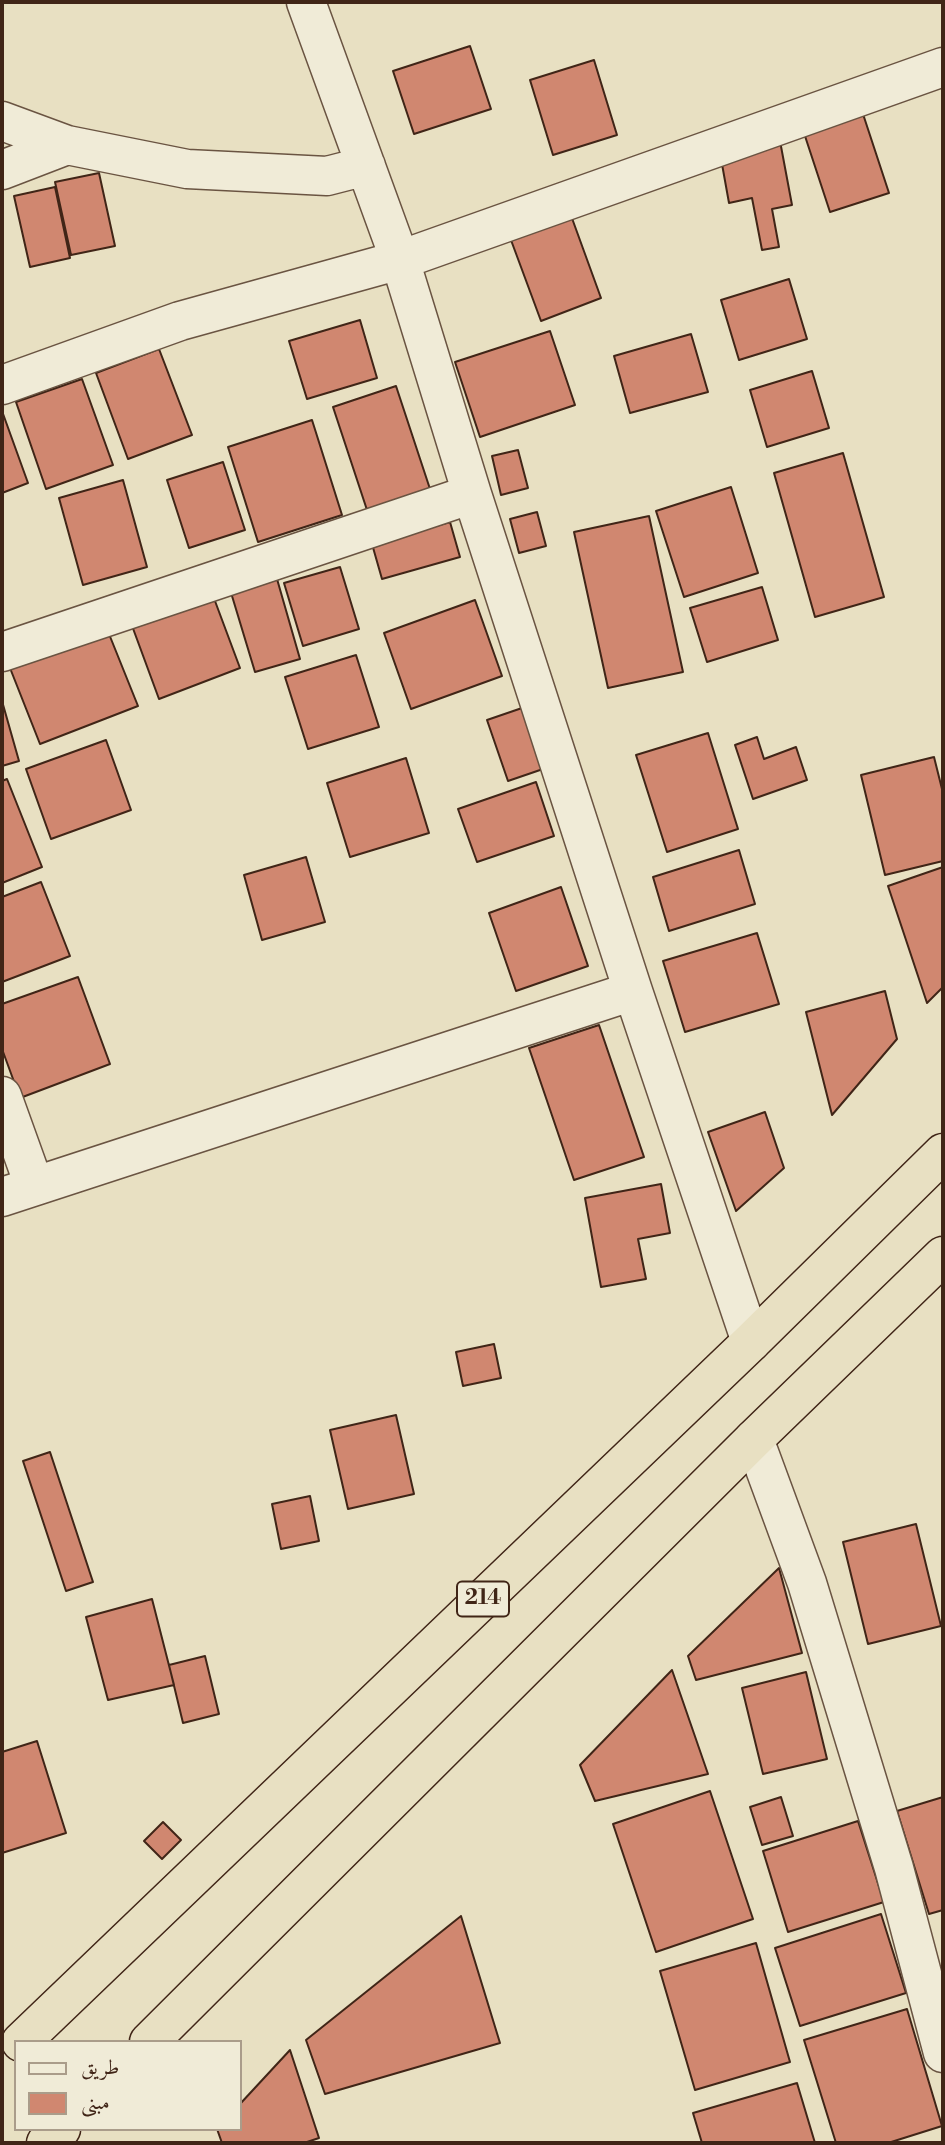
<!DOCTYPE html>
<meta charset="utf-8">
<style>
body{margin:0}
#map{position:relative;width:945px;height:2145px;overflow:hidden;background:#e8e0c2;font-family:"Libre Bodoni",Amiri,serif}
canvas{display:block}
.frame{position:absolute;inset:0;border:4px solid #402517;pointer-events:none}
.legend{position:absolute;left:14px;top:2040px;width:228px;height:91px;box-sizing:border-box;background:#f0ebd7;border:2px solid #aa9c8a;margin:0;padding:9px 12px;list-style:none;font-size:21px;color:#402517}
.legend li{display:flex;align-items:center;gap:14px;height:35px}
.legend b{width:35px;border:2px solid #aa9c8a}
</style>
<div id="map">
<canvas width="945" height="2145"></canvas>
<div class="frame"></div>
<ul class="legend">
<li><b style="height:9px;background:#f0ebd7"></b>طريق</li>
<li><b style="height:19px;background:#d08770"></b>مبنى</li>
</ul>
</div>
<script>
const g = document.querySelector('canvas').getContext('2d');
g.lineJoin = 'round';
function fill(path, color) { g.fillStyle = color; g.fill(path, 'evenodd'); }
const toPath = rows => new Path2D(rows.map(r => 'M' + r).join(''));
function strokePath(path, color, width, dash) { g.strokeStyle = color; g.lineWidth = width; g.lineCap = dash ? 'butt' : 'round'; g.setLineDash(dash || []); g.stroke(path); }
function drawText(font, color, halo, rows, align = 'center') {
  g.font = font + ' "Libre Bodoni",serif'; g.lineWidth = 5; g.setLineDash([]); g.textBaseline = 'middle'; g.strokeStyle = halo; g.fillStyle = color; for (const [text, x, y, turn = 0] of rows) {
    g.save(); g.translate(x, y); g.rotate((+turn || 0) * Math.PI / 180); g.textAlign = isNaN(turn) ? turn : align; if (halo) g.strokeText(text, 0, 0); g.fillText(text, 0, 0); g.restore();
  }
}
const building = toPath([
 [470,46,491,109,414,134,393,71,470,46],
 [594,60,617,135,553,155,530,80,594,60],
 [863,114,889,193,830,212,804,133,863,114],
 [780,141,792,205,772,209,779,247,762,250,752,198,729,203,720,153,780,141],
 [99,173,115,246,71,255,55,182,99,173],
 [55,187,70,258,30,267,14,196,55,187],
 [569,210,601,298,541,321,508,232,569,210],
 [789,279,807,339,739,360,721,300,789,279],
 [360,320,377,378,307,399,289,341,360,320],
 [550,331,575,405,480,437,455,362,550,331],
 [691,334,708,392,630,413,614,356,691,334],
 [159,349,192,435,128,459,96,373,159,349],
 [812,371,829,428,767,447,750,390,812,371],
 [82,379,113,465,46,489,16,402,82,379],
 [396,386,430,489,367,510,333,407,396,386],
 [2,411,28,483,2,493,2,411],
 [312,420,342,515,258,542,228,447,312,420],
 [518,450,528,488,501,495,492,456,518,450],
 [843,453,884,597,815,617,774,473,843,453],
 [223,462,245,530,189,548,167,480,223,462],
 [123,480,147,567,83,585,59,498,123,480],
 [731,487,758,573,684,597,656,511,731,487],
 [537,512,546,546,519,553,510,519,537,512],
 [649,516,683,672,608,688,574,532,649,516],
 [450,522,460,557,382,579,372,544,450,522],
 [340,567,359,629,303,646,284,583,340,567],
 [275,572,300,659,255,672,229,586,275,572],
 [762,587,778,640,707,662,690,608,762,587],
 [212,593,240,668,159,699,131,623,212,593],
 [475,600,502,676,411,709,384,633,475,600],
 [107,629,138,706,40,744,10,668,107,629],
 [356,655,379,727,308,749,285,677,356,655],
 [2,701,19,761,2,766,2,701],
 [522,708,543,769,508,781,487,720,522,708],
 [708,733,738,829,667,852,636,755,708,733],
 [757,737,764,759,796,747,807,780,753,799,735,745,757,737],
 [106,740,131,810,51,839,26,769,106,740],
 [934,757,943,793,943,861,885,875,861,775,934,757],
 [406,758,429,833,350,857,327,783,406,758],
 [7,779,42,867,2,883,2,781,7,779],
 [536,782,554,836,477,862,458,809,536,782],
 [739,850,755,904,669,931,653,877,739,850],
 [306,857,325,922,262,940,244,875,306,857],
 [943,867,943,987,927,1003,888,886,943,867],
 [41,882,70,956,2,982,2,897,41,882],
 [561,887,588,966,516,991,489,913,561,887],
 [757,933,779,1004,685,1032,663,961,757,933],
 [78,977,110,1064,20,1098,2,1049,2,1004,78,977],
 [885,991,897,1039,832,1115,806,1012,885,991],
 [599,1025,644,1157,574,1180,529,1048,599,1025],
 [765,1112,784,1168,736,1211,708,1132,765,1112],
 [661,1184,670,1233,638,1239,646,1279,601,1287,585,1198,661,1184],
 [494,1344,501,1378,463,1386,456,1352,494,1344],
 [396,1415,414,1494,348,1509,330,1430,396,1415],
 [50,1452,93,1582,66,1591,23,1461,50,1452],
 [310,1496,319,1541,281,1549,272,1504,310,1496],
 [916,1524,941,1626,868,1644,843,1542,916,1524],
 [779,1568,802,1653,696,1680,688,1656,779,1568],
 [152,1599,174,1685,108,1700,86,1617,152,1599],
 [205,1656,219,1714,183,1723,169,1665,205,1656],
 [672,1670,708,1774,595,1801,580,1765,672,1670],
 [806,1672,827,1759,763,1774,742,1688,806,1672],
 [37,1741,66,1833,2,1853,2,1752,37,1741],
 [710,1791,753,1919,656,1952,613,1824,710,1791],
 [781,1797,793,1836,762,1845,750,1807,781,1797],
 [943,1797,943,1910,929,1914,897,1811,943,1797],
 [858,1821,884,1902,788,1932,763,1851,858,1821],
 [163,1822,181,1840,162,1859,144,1841,163,1822],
 [881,1914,906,1993,800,2026,775,1948,881,1914],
 [461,1916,500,2043,325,2094,306,2040,461,1916],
 [756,1943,790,2062,695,2090,660,1971,756,1943],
 [907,2009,942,2126,888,2143,836,2143,804,2040,907,2009],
 [290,2050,319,2138,304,2143,222,2143,217,2129,240,2129,240,2104,290,2050],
 [797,2083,815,2143,702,2143,693,2113,797,2083]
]);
fill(building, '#d08770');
strokePath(building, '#402517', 2);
const minor = toPath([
 [306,2,400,260,472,494,633,991,751,1342],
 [2,121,67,145,187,169,327,176,366,166],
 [2,170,67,145],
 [2,385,180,321,400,260,943,67],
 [2,652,472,494],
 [2,1096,34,1185],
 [2,1197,633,991],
 [754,1439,807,1583,894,1868,943,2053]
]);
const highway = toPath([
 [21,2042,751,1342,943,1153],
 [149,2042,754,1439,943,1256],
 [46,2143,61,2129]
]);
strokePath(minor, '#6a5442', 41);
strokePath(highway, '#402517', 41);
strokePath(minor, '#f0ebd7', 38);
strokePath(highway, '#e8e0c2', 38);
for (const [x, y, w] of [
 [483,1599,52]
]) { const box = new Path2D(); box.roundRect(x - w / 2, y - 17.5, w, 35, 5); g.fillStyle = '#f0ebd7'; g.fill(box); strokePath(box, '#402517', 2); }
drawText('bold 21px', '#402517', null, [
 ["214",483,1599]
]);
</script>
